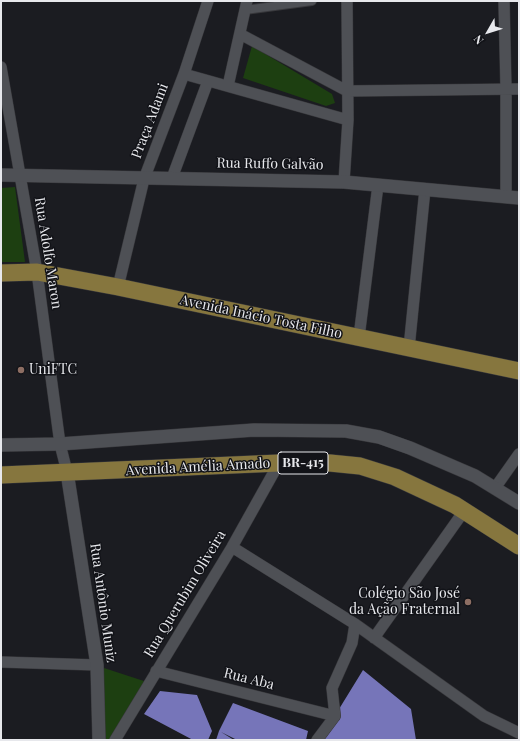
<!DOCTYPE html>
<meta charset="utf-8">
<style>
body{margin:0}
#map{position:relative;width:520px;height:741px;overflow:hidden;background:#1b1c21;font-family:"Playfair Display",serif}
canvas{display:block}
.frame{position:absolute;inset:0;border:2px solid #e7e8ec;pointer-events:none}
.north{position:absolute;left:468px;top:12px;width:40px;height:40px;-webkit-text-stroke:3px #121318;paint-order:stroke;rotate:231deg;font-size:11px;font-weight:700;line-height:16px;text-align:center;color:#e7e8ec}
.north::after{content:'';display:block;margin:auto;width:14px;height:18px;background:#e7e8ec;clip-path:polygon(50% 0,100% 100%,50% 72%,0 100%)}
</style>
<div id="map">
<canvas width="520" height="741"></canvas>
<div class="frame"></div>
<div class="north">N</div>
</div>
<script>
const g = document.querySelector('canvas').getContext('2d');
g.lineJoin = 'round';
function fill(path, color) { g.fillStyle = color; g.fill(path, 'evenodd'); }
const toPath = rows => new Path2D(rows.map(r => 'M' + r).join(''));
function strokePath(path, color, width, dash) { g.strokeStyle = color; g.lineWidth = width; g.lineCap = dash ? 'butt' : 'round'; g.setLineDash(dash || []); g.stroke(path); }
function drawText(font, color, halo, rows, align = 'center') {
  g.font = font + ' "Playfair Display",serif'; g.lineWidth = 3; g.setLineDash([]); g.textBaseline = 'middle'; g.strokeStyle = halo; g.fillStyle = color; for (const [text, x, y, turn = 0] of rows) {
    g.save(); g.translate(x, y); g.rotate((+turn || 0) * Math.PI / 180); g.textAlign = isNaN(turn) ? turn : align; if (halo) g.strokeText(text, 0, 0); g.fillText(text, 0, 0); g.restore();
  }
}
fill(toPath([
 [252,46,332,94,335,103,326,106,243,78],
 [15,187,25,262,1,262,1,188],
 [104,668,150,683,115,740,100,740]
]), '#1d3f11');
fill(toPath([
 [363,670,411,709,416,740,320,740],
 [160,691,197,695,212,731,208,740,193,740,144,714],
 [233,703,308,731,306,740,237,740,221,732,234,740,216,740,219,731]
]), '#7675b9');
const pedestrian = toPath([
 [245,10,312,1]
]);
const minor = toPath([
 [504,1,506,89,506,197],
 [240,34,347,91,519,89],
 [1,67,37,272,60,444,67,472],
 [184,74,348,120],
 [228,86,247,1],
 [172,178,208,81],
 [344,182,348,120,347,1],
 [118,287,144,179,184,74,208,1],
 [359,337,378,185],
 [409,348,425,189],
 [495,488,519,454],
 [232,547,355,624,484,716,519,733],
 [374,638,464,511],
 [1,662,97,665],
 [156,671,335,716],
 [115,740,232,547,279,463],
 [317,740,335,716,332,688,352,643,355,624]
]);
const tertiary = toPath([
 [1,175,344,182,519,198],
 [1,445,60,444,254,430,346,431,379,437,410,448,475,476,519,503],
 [67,472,97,665,99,740]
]);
const primary = toPath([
 [1,273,37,272,118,287,519,371],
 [1,475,279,463,330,463,360,466,395,477,455,505,519,546]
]);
strokePath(pedestrian, '#38383c', 10);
strokePath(minor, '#38383c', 12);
strokePath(tertiary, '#38383c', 14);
strokePath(primary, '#38383c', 18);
strokePath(pedestrian, '#4e5055', 8);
strokePath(minor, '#4e5055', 11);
strokePath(tertiary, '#4e5055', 13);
strokePath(primary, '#86763e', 17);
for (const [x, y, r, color] of [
 [21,370,4,"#8d6e63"],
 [468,602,4,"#8d6e63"]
]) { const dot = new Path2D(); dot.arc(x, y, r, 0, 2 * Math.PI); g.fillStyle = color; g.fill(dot); strokePath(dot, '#121318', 1.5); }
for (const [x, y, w] of [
 [303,463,50]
]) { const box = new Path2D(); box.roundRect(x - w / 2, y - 11, w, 22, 3); g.fillStyle = '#121318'; g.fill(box); strokePath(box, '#e7e8ec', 1); }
drawText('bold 13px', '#e7e8ec', null, [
 ["BR-415",303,463]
]);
drawText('14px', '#e7e8ec', '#121318', [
 ["Praça Adami",150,121,-69],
 ["Rua Ruffo Galvão",270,164,1],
 ["Rua Adolfo Maron",48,253,81],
 ["Avenida Inácio Tosta Filho",261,317,12],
 ["Avenida Amélia Amado",198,467,-3],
 ["Rua Querubim Oliveira",185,594,-59],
 ["Rua Antônio Muniz",103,603,82],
 ["Rua Aba",249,679,14]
]);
drawText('14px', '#e7e8ec', '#121318', [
 ["UniFTC",29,370],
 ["Colégio São José",460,594,"right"],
 ["da Ação Fraternal",460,610,"right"]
], 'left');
</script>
